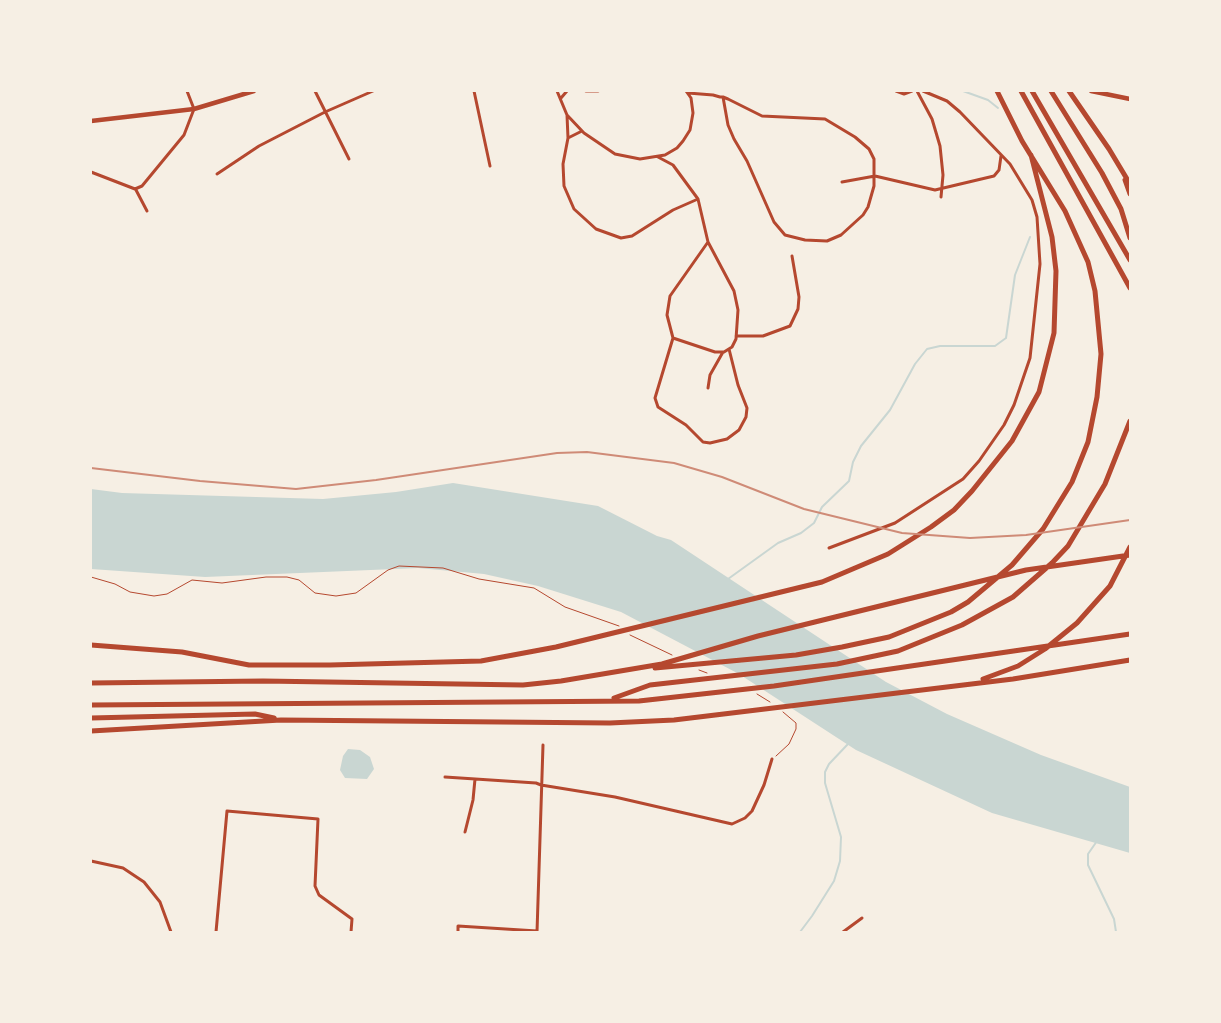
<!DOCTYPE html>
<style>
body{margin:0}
#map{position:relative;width:1221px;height:1023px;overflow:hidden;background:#f6efe4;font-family:"PT Sans",sans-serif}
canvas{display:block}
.frame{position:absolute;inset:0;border:92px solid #f6efe4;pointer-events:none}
</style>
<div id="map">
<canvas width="1221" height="1023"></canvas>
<div class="frame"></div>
</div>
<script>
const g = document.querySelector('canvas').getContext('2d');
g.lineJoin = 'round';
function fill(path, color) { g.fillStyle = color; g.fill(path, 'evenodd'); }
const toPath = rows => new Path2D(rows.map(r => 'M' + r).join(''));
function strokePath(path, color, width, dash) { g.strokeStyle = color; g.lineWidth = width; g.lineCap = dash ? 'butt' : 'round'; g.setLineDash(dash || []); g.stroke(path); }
fill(toPath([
 [453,483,598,506,657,536,671,540,886,682,947,714,1041,755,1130,787,1130,853,992,813,856,750,739,674,621,612,538,586,484,574,418,568,205,577,91,569,91,489,122,493,323,499,396,492],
 [348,749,360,750,370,757,374,769,367,779,345,778,340,770,343,756]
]), '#c9d6d2');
strokePath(toPath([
 [963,91,988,100,998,108],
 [728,579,778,543,801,533,814,523,822,507,849,481,853,462,861,446,890,410,915,364,927,349,940,346,995,346,1006,338,1015,275,1030,237],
 [1097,841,1088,854,1088,865,1114,919,1116,932],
 [800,932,812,916,834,881,840,861,841,837,825,783,825,772,829,764,848,744]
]), '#c9d6d2', 2);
strokePath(toPath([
 [91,577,115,584,130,592,154,596,167,594,192,580,222,583,266,577,287,577,299,580,315,593,336,596,356,593,388,570,399,566,443,568,479,579,534,588,565,607,619,626],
 [630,635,672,655],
 [699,670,707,673],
 [757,694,770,702],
 [776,756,789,744,796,729,796,723,783,712]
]), '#b5482f', 1);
strokePath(toPath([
 [315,91,349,159],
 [474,91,490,166],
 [557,91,567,115,584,133,615,154,640,159,665,155,677,148,683,141,690,130,693,113,691,98,686,91],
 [586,91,598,91],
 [896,91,904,94,912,91],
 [917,91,932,119,940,146,943,175,941,197],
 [688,93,713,95,720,97,723,97,728,99,762,116,825,119,855,137,869,149,874,159,874,186,868,207,863,215,841,235,827,241,805,240,785,235,774,222,747,161,734,139,728,125,723,97],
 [561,98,567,91],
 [567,115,568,138,563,164,564,186,574,209,596,229,621,238,632,236,673,210,698,199],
 [568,138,582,131],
 [658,157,673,165,698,199,708,242,734,291,738,310,736,339,732,347,724,352,715,352,673,338],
 [91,172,135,189,142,186,184,135,194,109,187,91],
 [217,174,259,146,325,112,373,91],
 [842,182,875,176,935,190,994,176,999,170,1001,156],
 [136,190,147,211],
 [708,242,670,296,667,315,673,338,655,398,658,407,686,425,703,442,710,443,727,439,739,430,746,417,747,408,738,385,729,349],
 [736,336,763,336,790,326,798,309,799,297,792,256],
 [708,388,710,375,723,352],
 [829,548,895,523,963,479,979,461,1004,425,1014,405,1030,358,1040,264,1037,217,1032,200,1010,164,960,112,947,101,923,91],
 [445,777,536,783,541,785,615,797,732,824,745,818,752,811,764,785,772,759],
 [465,832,473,800,475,779],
 [91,861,123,868,144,882,160,902,171,932],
 [216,932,227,811,318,819,315,886,319,895,352,919,351,932],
 [458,932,458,926,537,931],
 [537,932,543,745],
 [843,932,862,918]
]), '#b5482f', 3);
strokePath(toPath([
 [1091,91,1130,99],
 [91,121,194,109,254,91]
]), '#b5482f', 4.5);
strokePath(toPath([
 [1021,91,1130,288],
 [1032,91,1130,260],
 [1051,91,1102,173,1121,209,1130,238],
 [1069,91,1109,149,1130,184],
 [1125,180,1130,194],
 [91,645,182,652,249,665,330,665,481,661,556,647,822,582,888,554,931,527,954,510,972,491,1012,441,1039,392,1054,333,1056,271,1052,237,1031,155],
 [655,668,796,655,842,647,889,637,951,612,968,602,1012,565,1043,529,1072,482,1088,442,1097,397,1101,354,1095,291,1088,262,1065,211,1022,141,997,91],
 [983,679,1018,666,1045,649,1077,623,1110,586,1130,547],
 [91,683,263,681,523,685,561,681,662,664,758,636,1026,570,1130,555],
 [614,698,650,685,837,664,898,651,962,625,1013,597,1052,563,1068,546,1105,484,1130,421],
 [91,705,639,701,774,686,1130,634],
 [91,718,255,714,274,718],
 [91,731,281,720,610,723,674,720,1013,679,1130,660]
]), '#b5482f', 5);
strokePath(toPath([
 [91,468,200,481,296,489,376,480,557,453,587,452,674,463,722,477,804,509,902,533,970,538,1026,535,1130,520]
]), '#cf8b77', 2);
</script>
